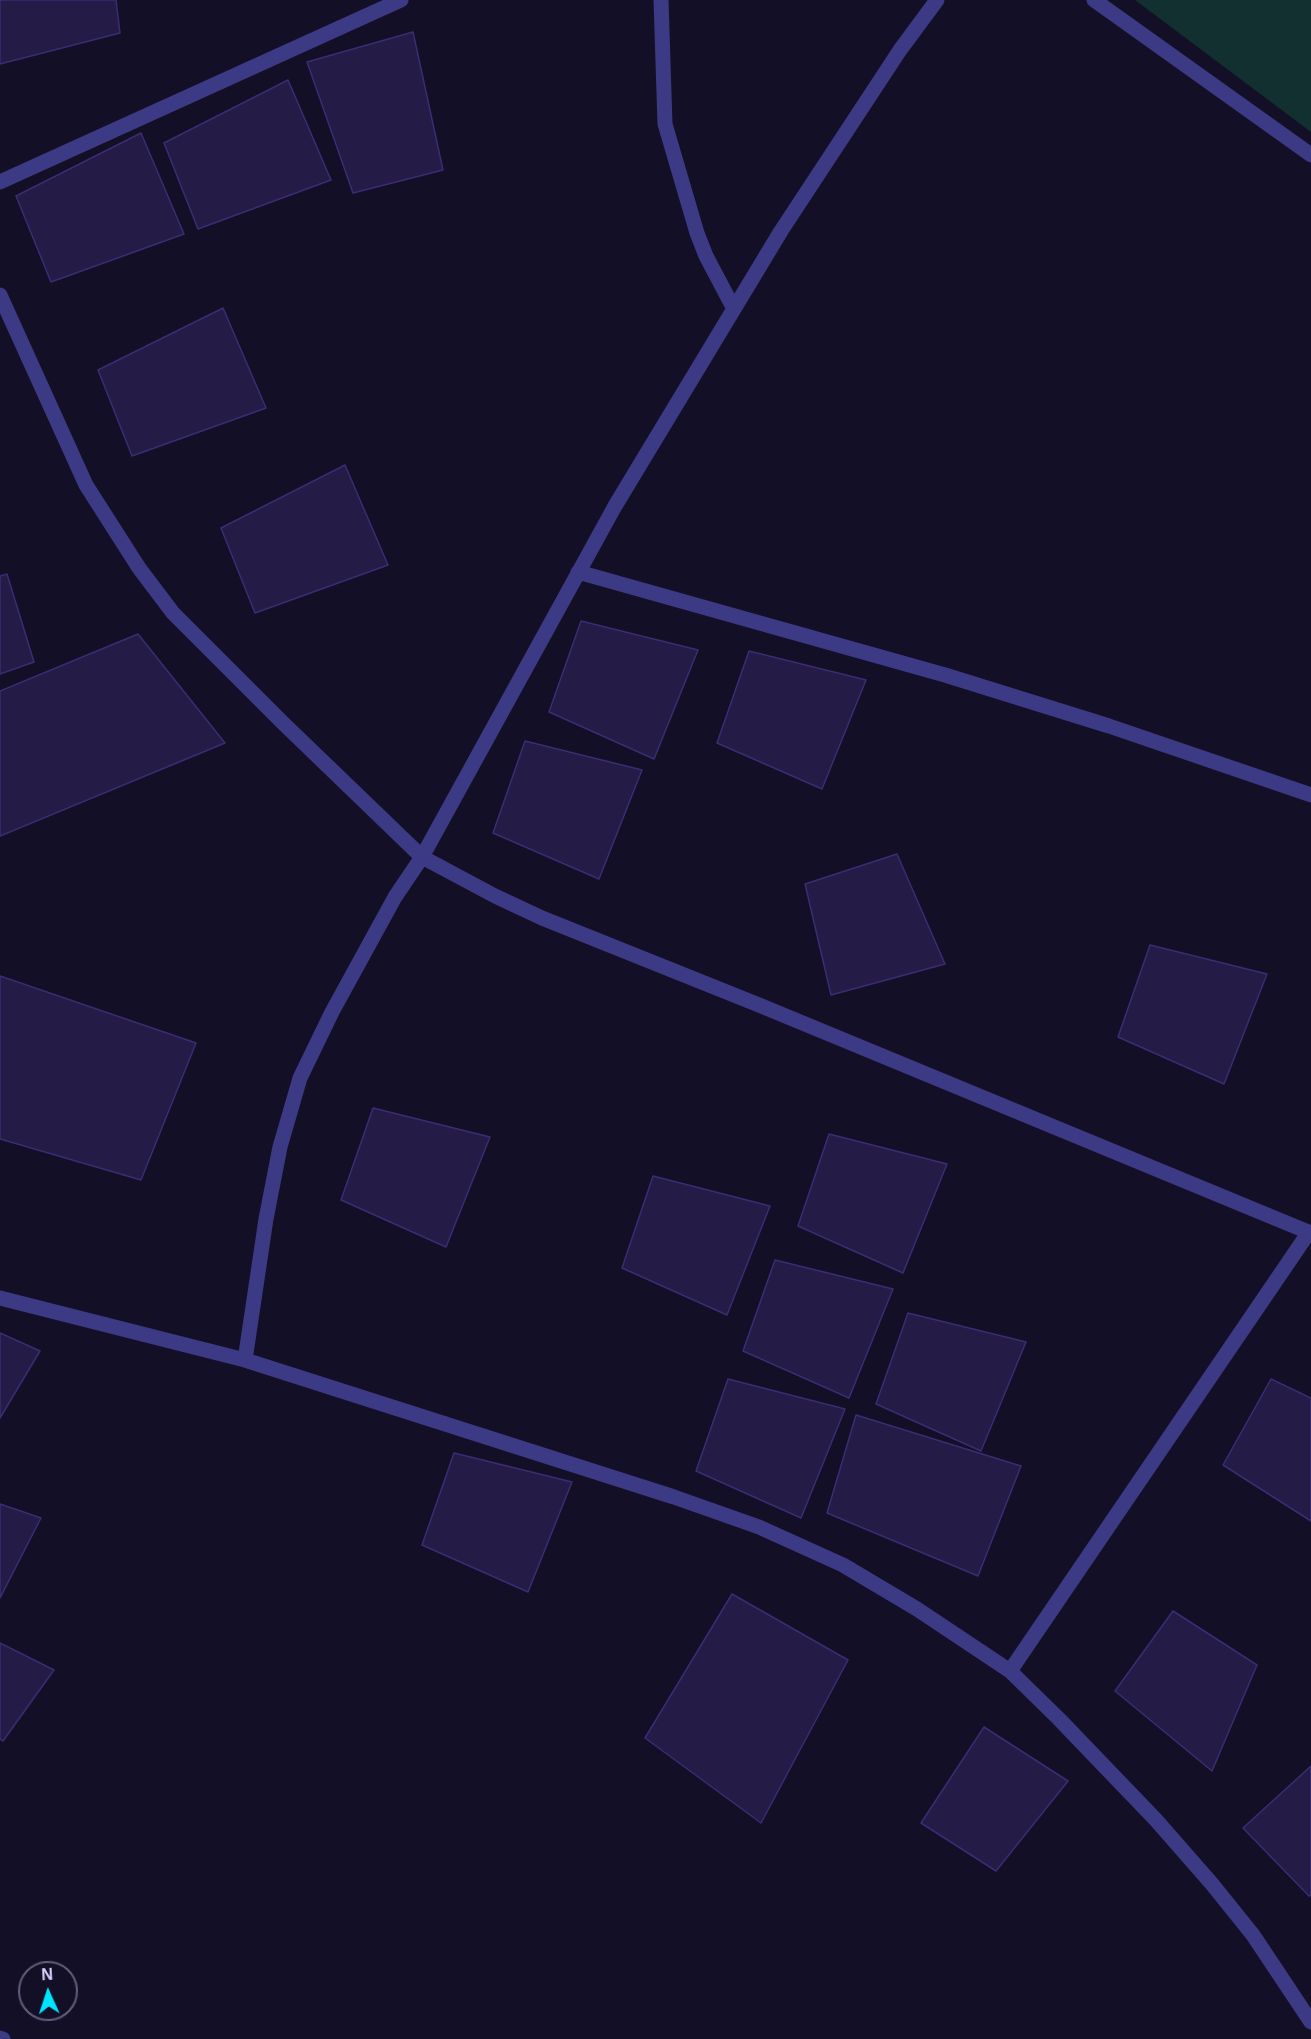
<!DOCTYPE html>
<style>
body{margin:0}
#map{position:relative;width:1311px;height:2039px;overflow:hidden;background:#130f26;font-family:Helvetica,sans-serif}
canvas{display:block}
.north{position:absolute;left:18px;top:1961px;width:60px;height:60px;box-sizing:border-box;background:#130f26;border:2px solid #625e7d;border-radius:50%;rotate:357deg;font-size:16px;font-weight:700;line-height:24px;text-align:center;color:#d9d4ff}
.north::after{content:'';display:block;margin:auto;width:21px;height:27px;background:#00e5ff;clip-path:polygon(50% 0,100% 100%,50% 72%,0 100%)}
</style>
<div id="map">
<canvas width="1311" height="2039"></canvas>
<div class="north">N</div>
</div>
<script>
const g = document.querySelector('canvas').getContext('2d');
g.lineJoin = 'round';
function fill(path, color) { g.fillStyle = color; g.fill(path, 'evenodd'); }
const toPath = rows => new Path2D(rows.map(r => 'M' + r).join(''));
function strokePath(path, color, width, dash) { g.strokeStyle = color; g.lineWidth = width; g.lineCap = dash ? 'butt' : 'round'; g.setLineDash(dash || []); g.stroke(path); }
fill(toPath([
 [1135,0,1311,0,1311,132]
]), '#12302f');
const building = toPath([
 [0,0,116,0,120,33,0,64,0,0],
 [413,32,443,170,353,193,307,62,413,32],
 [288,80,331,180,198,229,164,143,288,80],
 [141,133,184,234,51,282,16,196,141,133],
 [223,308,266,408,132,456,98,370,223,308],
 [345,465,388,565,255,613,221,528,345,465],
 [7,574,34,662,0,674,0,576,7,574],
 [581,621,698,650,654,759,549,712,581,621],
 [138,634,225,743,0,836,0,691,138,634],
 [749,651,866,680,822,789,717,743,749,651],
 [525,741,642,770,599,879,493,833,525,741],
 [897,854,945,964,831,995,805,884,897,854],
 [1150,945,1267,974,1224,1084,1118,1037,1150,945],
 [0,976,196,1043,141,1180,0,1139,0,976],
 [373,1108,490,1137,446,1247,341,1200,373,1108],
 [829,1134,947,1164,903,1273,798,1226,829,1134],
 [653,1176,770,1206,727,1315,622,1268,653,1176],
 [775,1260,893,1289,849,1398,743,1351,775,1260],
 [908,1313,1026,1342,981,1451,876,1404,908,1313],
 [0,1333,40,1351,0,1418,0,1333],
 [728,1379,845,1409,801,1518,696,1471,728,1379],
 [1271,1379,1311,1398,1311,1521,1223,1465,1271,1379],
 [856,1415,1021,1466,978,1576,827,1513,856,1415],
 [454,1453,572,1482,528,1592,422,1545,454,1453],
 [0,1504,41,1518,0,1598,0,1504],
 [732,1594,848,1660,761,1823,645,1738,732,1594],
 [1173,1611,1257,1665,1212,1771,1115,1691,1173,1611],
 [0,1643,54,1670,3,1741,0,1739,0,1643],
 [984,1727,1068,1781,996,1871,921,1823,984,1727],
 [1311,1766,1311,1895,1309,1896,1243,1828,1311,1766]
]);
fill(building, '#241b47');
strokePath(building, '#3b2d73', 1.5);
strokePath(toPath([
 [661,0,665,124,697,233,706,256,734,309],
 [1094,0,1311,155],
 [0,182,401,0],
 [0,295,86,485,139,568,173,613,283,723,422,857,495,896,542,918,759,1005,1311,1233],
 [578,572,945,675,1109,726,1311,795],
 [0,1298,245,1360,674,1497,759,1527,843,1565,917,1609,1010,1671,1059,1719,1156,1820,1212,1884,1253,1935,1311,2022],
 [245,1360,266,1219,280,1147,300,1078,332,1012,395,897,422,857,615,506,781,231,900,50,937,0],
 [1010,1671,1309,1232],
 [0,2038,3,2039]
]), '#3d3a85', 15);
</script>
